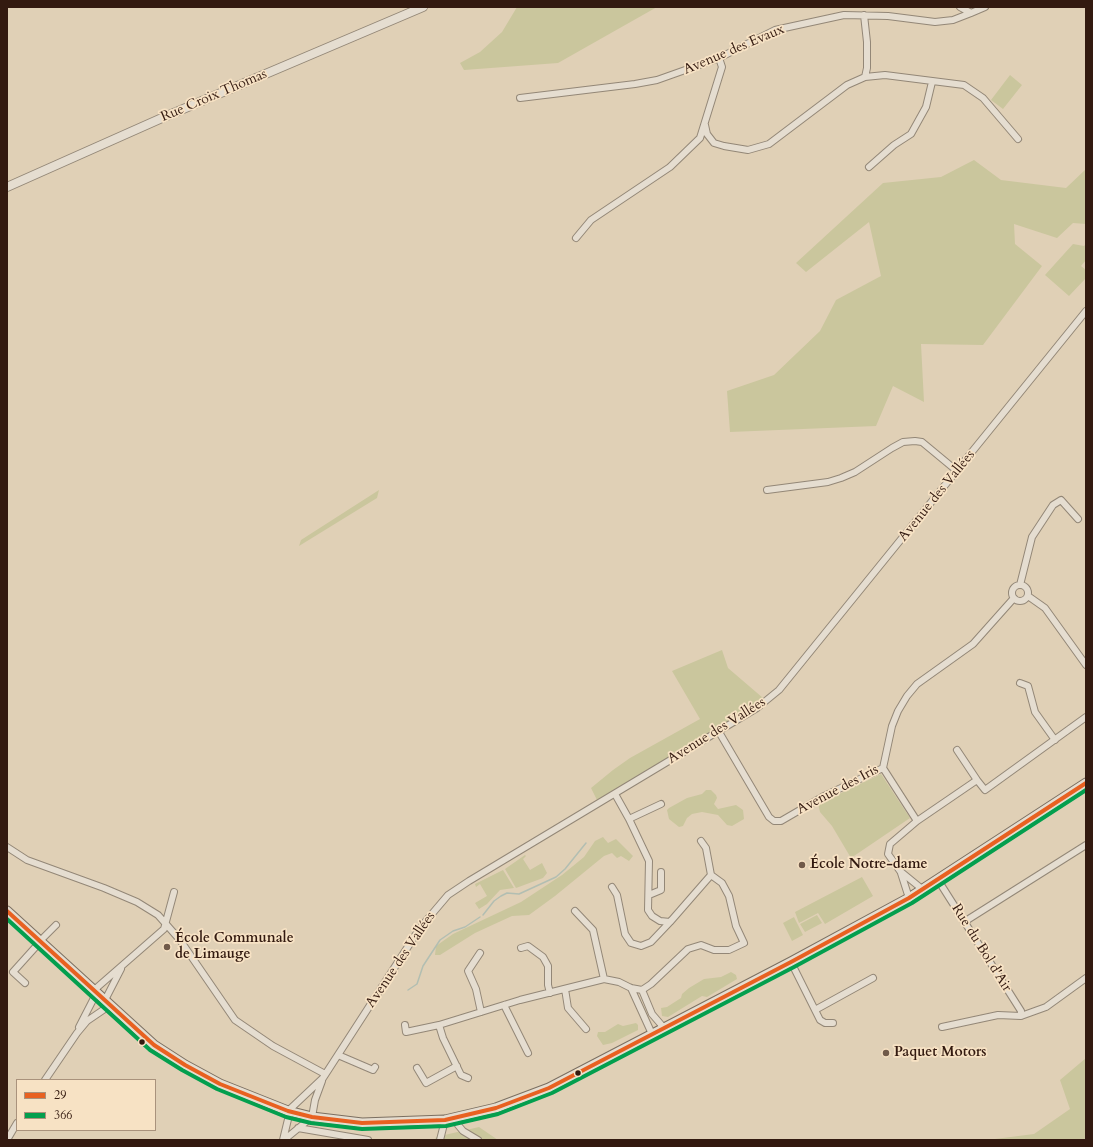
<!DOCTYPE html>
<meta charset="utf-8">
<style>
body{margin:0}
#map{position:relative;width:1093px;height:1147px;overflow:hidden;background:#e0d0b6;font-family:Cardo,serif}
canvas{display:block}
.frame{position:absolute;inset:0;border:8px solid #331a10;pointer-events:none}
.legend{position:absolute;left:16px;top:1079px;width:140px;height:52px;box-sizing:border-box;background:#f7e2c4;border:1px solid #a9927c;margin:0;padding:5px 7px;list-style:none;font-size:12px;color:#331a10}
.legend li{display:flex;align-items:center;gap:8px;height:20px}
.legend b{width:20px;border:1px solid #a9927c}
</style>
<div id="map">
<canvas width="1093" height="1147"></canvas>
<div class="frame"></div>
<ul class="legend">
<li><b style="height:5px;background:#e86121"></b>29</li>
<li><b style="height:5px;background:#039f4e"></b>366</li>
</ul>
</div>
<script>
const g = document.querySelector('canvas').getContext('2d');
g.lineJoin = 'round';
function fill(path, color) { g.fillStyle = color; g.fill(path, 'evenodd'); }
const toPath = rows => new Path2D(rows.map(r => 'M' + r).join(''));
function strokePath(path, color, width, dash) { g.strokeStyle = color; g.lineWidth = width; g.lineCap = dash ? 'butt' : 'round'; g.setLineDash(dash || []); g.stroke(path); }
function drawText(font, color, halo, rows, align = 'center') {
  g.font = font + ' Cardo,serif'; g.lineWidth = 3.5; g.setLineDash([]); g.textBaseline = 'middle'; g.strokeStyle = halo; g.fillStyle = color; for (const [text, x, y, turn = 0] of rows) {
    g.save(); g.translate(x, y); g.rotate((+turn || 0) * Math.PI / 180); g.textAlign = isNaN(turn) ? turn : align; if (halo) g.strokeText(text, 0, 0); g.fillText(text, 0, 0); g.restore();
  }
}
fill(toPath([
 [517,7,657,7,558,63,464,70,460,63,480,52,502,32],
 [1010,75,1022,85,1003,109,991,100],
 [974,160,1001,180,1066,188,1086,169,1086,224,1073,223,1057,238,1014,224,1015,244,1042,266,983,345,921,344,924,402,893,386,876,426,730,432,727,391,774,375,820,331,836,300,881,276,869,222,806,272,796,263,883,183,941,177],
 [1073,244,1084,246,1086,244,1086,260,1081,266,1086,270,1086,278,1069,296,1045,275],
 [379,490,377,498,299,546,301,540],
 [722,650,728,668,763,698,741,714,597,800,591,788,613,770,630,758,700,719,672,671],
 [881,774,910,818,851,858,832,826,820,812,818,804],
 [706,790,711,790,716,795,717,798,714,804,718,809,736,805,743,810,744,819,732,826,727,825,718,815,702,812,692,814,687,818,683,826,679,827,669,819,667,810,669,808,687,798,702,794],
 [603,837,608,843,616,839,633,856,629,861,621,856,617,858,612,853,604,856,555,896,529,915,512,916,475,933,440,955,435,955,436,946,453,934,521,902,562,875,584,857,595,841],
 [525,855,526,856,523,859,530,870,542,863,547,873,543,878,516,888,505,869],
 [503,870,514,888,500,890,487,904,479,909,475,903,487,896,480,884,476,887,475,884],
 [862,877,873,896,825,924,818,913,799,923,795,912],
 [817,915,822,923,805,932,800,924],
 [794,917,803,935,792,941,783,923],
 [731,972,736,975,737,979,707,997,702,996,668,1017,662,1016,661,1008,667,1007,681,998,682,994,689,988,704,979,721,977],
 [636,1023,638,1025,638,1030,612,1043,603,1045,597,1036,598,1032,605,1032,618,1024,623,1026],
 [1086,1058,1086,1140,987,1140,1034,1134,1070,1109,1060,1080],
 [479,1127,498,1140,435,1140,436,1137]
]), '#cac69d');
strokePath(toPath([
 [483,915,494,901,501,896,507,893,519,894,556,877,565,869,586,843],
 [408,990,417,984,423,966,440,940,453,931,465,927,480,917]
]), '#b2beb2', 1.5);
const minor = toPath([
 [960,7,971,13,985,7],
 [865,77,885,75,964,85,983,98,1018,139],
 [520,98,635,84,657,80,719,58,775,30,844,15,888,16,935,22,953,20,971,13],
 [705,125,707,134,714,143,724,146,748,150,769,144,847,85,865,77,867,68,867,42,864,15],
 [869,167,894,145,911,134,926,107,932,82],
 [576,238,591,220,670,167,700,138,722,67,719,58],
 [767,490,828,482,841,478,855,472,892,448,903,442,915,441,922,442,957,471],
 '1012 593a8 8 0 1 1 16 0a8 8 0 1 1-16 0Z',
 [1020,585,1032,537,1053,505,1061,500,1078,519],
 [1028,596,1045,608,1086,665],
 [1020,683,1028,686,1035,712,1055,740],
 [719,732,769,817,774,821,781,821,824,796,883,768,892,726,898,711,907,696,917,684,973,644,1014,598],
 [957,750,977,780],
 [883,768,917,821],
 [629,819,661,804],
 [701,841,706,848,711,875],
 [7,847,27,860,104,888,137,902,158,915,180,940,235,1020,273,1046,325,1074],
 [901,873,909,898],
 [938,880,1021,1011,1021,1016],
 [612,887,617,895,625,934,631,943,641,946,651,942,670,922],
 [922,889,900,871,888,854,890,844,917,821,977,780,985,790,1086,717],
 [649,895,661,890,661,872],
 [575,911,593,930,604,979],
 [964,922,1086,845],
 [40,941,56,925],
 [521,948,528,946,543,957,548,966,548,985,550,993],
 [480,953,468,971,476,989,481,1012],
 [791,962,820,1020,825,1023,833,1023],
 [25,983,13,972,40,942],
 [631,988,652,1034],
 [565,989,568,1008,586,1029],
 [642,990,652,1014,664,1028],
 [93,991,164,929,174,892],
 [104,1002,121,969],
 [504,1005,528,1053],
 [815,1010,873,978],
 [405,1025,406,1032,439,1025,520,1000,604,979,619,982,631,988,642,990,651,984,688,949,701,945,714,950,729,950,744,943,736,926,729,896,722,883,711,875,670,922,660,921,652,916,648,910,649,861,629,819,615,794],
 [439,1025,443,1038,461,1075,468,1078],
 [79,1027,96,994],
 [942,1027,998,1015,1021,1016,1046,1007,1086,978],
 [338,1055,373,1070,375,1067],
 [417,1068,426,1083,457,1066],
 [45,1080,77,1033,87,1021,109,1006],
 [288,1111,323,1078,420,928,448,895,469,881,757,708,779,690,1086,311],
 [456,1119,458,1125,463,1131,478,1140],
 [298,1128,368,1140],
 [7,1140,17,1123],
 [283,1140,290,1111],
 [284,1140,312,1117,315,1100,322,1081],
 [440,1140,445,1120]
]);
const tertiary = toPath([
 [7,187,162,118,423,7]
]);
const secondary = toPath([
 [7,911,154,1045,185,1065,220,1084,288,1111,312,1117,362,1123,445,1120,496,1108,549,1088,791,962,909,898,1086,783]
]);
strokePath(minor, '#938777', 8);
strokePath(tertiary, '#938777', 10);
strokePath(secondary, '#7b6f61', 11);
strokePath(minor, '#e5ddd0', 6);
strokePath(tertiary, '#e5ddd0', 8);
strokePath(secondary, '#e5ddd0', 9);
strokePath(toPath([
 [7,911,154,1045,185,1065,220,1084,288,1111,312,1117,362,1123,445,1120,496,1108,549,1088,791,962,909,898,1086,783]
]), '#e86121', 4);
strokePath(toPath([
 [7,919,150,1050,182,1070,217,1089,286,1117,311,1123,362,1129,446,1126,498,1114,552,1093,794,967,912,903,1086,790]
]), '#039f4e', 4);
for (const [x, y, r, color] of [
 [802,865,4,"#705a4a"],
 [167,947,4,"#705a4a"],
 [142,1042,3.5,"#331a10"],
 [886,1053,4,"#705a4a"],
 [578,1073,3.5,"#331a10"]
]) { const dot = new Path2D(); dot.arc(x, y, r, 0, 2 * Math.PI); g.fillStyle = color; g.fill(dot); strokePath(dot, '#f7e2c4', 1.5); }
drawText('14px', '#331a10', '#f7e2c4', [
 ["Avenue des Evaux",734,50,-23],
 ["Rue Croix Thomas",214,96,-23],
 ["Avenue des Vallées",937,496,-51],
 ["Avenue des Vallées",717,731,-32],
 ["Avenue des Iris",838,790,-28],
 ["Rue du Bol d'Air",981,948,58],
 ["Avenue des Vallées",401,960,-56]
]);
drawText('bold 14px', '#331a10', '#f7e2c4', [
 ["École Notre-dame",810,865],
 ["École Communale",175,939],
 ["de Limauge",175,955],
 ["Paquet Motors",894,1053]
], 'left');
</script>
